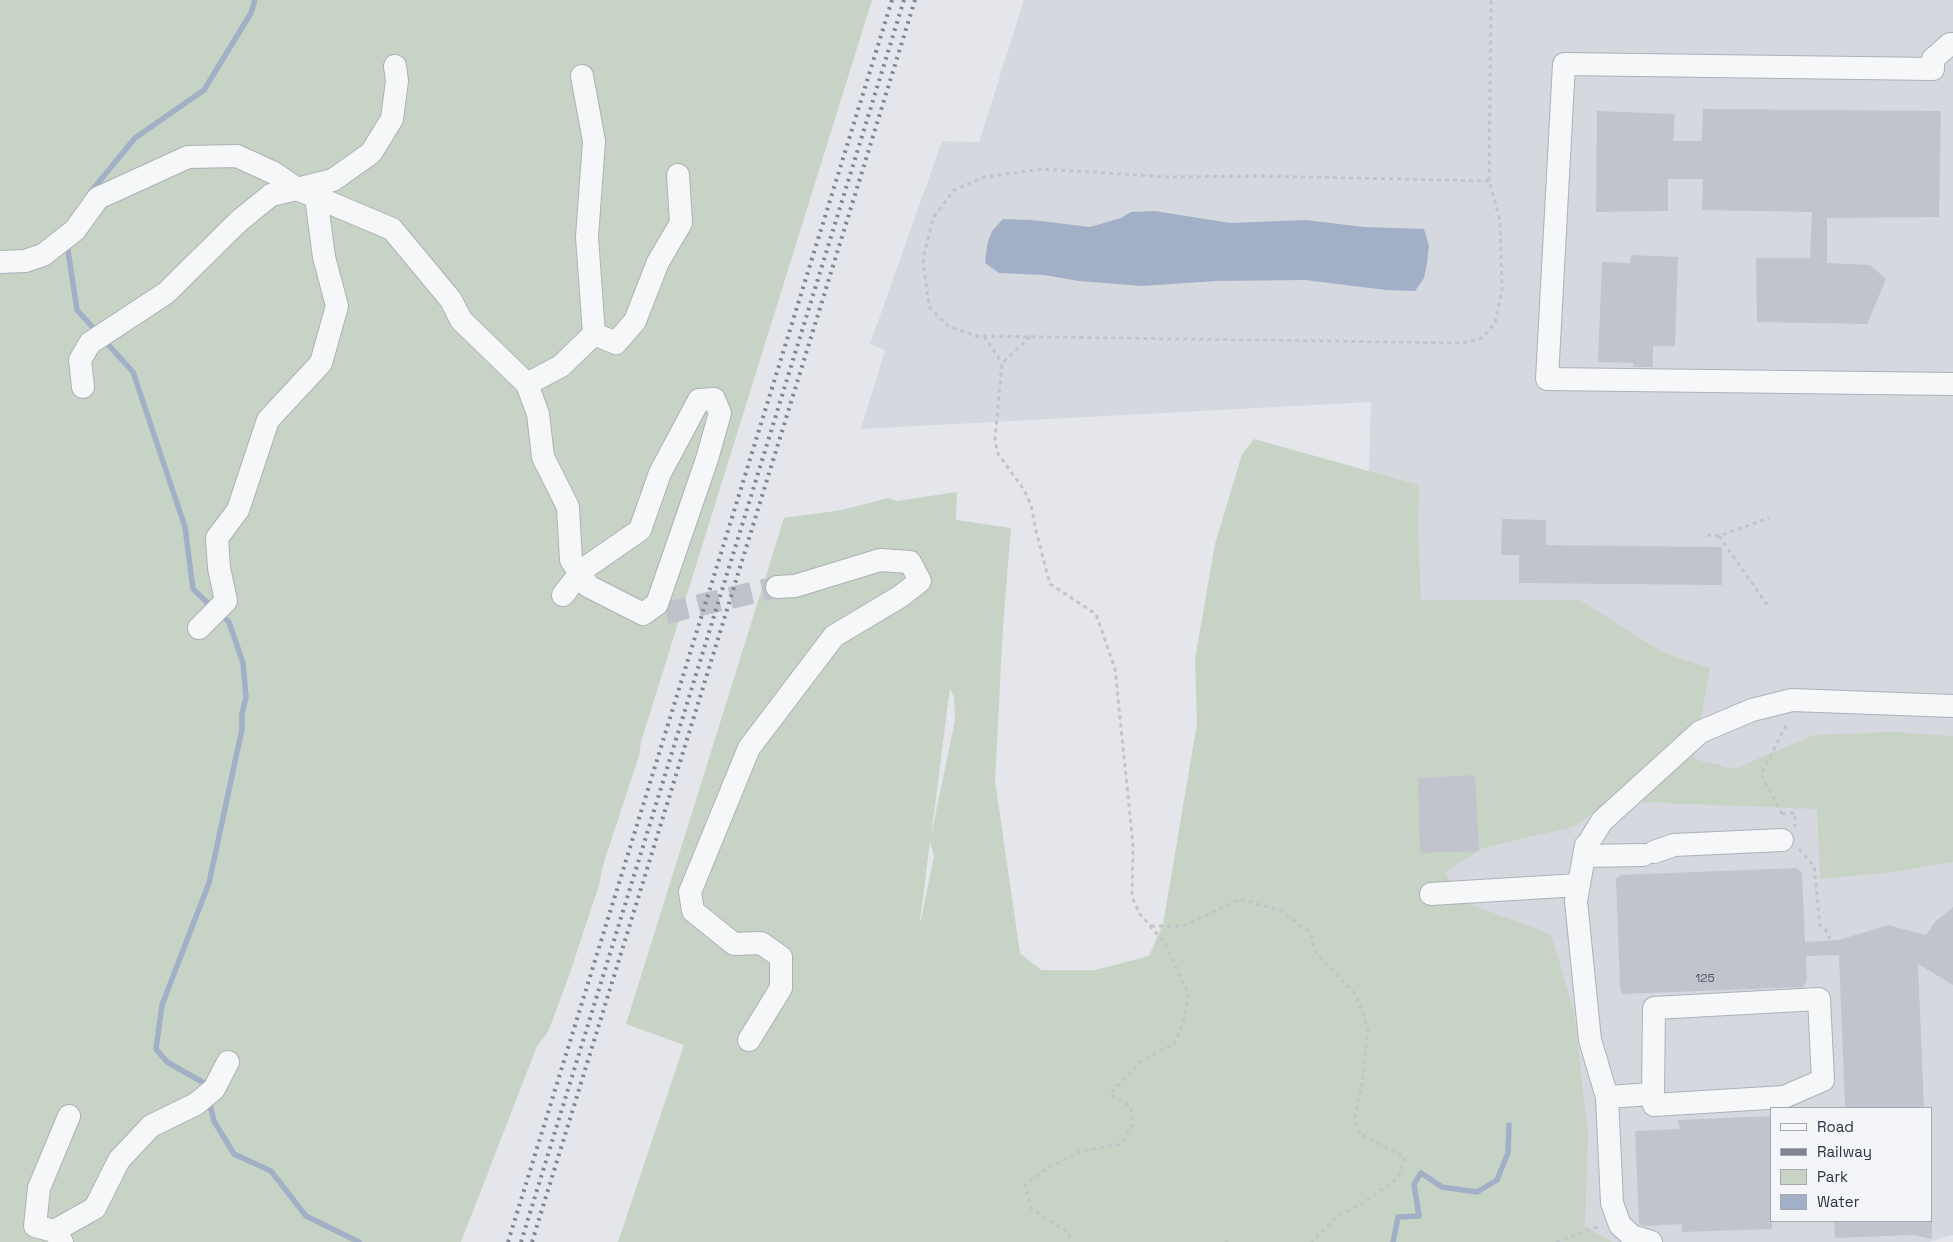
<!DOCTYPE html>
<style>
body{margin:0}
#map{position:relative;width:1953px;height:1242px;overflow:hidden;background:#e4e6eb;font-family:"Space Grotesk",sans-serif}
canvas{display:block}
.legend{position:absolute;left:1770px;top:1107px;width:162px;height:115px;box-sizing:border-box;background:#f3f5f8;border:1px solid #a4a7af;margin:0;padding:6px 9px;list-style:none;font-size:15px;color:#2d3242}
.legend li{display:flex;align-items:center;gap:10px;height:25px}
.legend b{width:25px;border:1px solid #a4a7af}
</style>
<div id="map">
<canvas width="1953" height="1242"></canvas>
<ul class="legend">
<li><b style="height:6px;background:#f6f7f9"></b>Road</li>
<li><b style="height:6px;background:#7e8493"></b>Railway</li>
<li><b style="height:14px;background:#c7d4c5"></b>Park</li>
<li><b style="height:14px;background:#a2b0c7"></b>Water</li>
</ul>
</div>
<script>
const g = document.querySelector('canvas').getContext('2d');
g.lineJoin = 'round';
function fill(path, color) { g.fillStyle = color; g.fill(path, 'evenodd'); }
const toPath = rows => new Path2D(rows.map(r => 'M' + r).join(''));
function strokePath(path, color, width, dash) { g.strokeStyle = color; g.lineWidth = width; g.lineCap = dash ? 'butt' : 'round'; g.setLineDash(dash || []); g.stroke(path); }
function drawText(font, color, halo, rows, align = 'center') {
  g.font = font + ' "Space Grotesk",sans-serif'; g.lineWidth = 4; g.setLineDash([]); g.textBaseline = 'middle'; g.strokeStyle = halo; g.fillStyle = color; for (const [text, x, y, turn = 0] of rows) {
    g.save(); g.translate(x, y); g.rotate((+turn || 0) * Math.PI / 180); g.textAlign = isNaN(turn) ? turn : align; if (halo) g.strokeText(text, 0, 0); g.fillText(text, 0, 0); g.restore();
  }
}
fill(toPath([
 [1024,0,1953,0,1953,1235,1928,1242,1344,1242,1371,402,861,429,885,350,870,344,942,141,979,142],
 [1772,1108,1932,1108,1932,1221,1772,1221]
]), '#d6d8df');
fill(toPath([
 [0,0,872,0,651,710,641,742,639,756,603,865,599,885,569,976,548,1032,537,1046,461,1242,0,1242],
 [1254,439,1419,485,1418,530,1421,600,1580,600,1662,652,1710,668,1694,759,1734,769,1814,735,1892,732,1953,736,1953,862,1893,872,1820,879,1817,809,1612,801,1573,827,1483,848,1445,872,1461,901,1551,934,1574,1012,1588,1133,1585,1226,1612,1242,618,1242,684,1045,626,1024,784,518,842,510,888,498,897,501,957,492,956,520,1011,528,1003,627,995,781,1020,953,1041,970,1095,970,1149,956,1163,924,1197,724,1195,659,1215,544,1242,454],
 [950,688,954,697,955,720,931,836],
 [930,842,934,856,921,920,920,920]
]), '#c7d4c5');
fill(toPath([
 [1155,211,1230,223,1306,220,1364,227,1424,229,1429,246,1427,263,1424,278,1415,291,1386,290,1305,280,1216,281,1142,286,1079,281,1044,275,999,273,985,263,987,245,992,231,1003,219,1032,220,1090,227,1121,218,1131,212]
]), '#a2b0c7');
strokePath(toPath([
 [89,194,135,138,204,90,251,13,255,0],
 [67,244,77,310,97,332],
 [103,339,133,372,185,527,193,589,213,608],
 [206,1089,204,1083,167,1062,156,1049,162,1005,209,883,242,729,242,714,246,697,243,663,229,622,220,614],
 [209,1101,214,1121,234,1154,271,1171,306,1216,359,1242],
 [1393,1242,1398,1217,1419,1216,1414,1184,1421,1173,1442,1187,1477,1192,1497,1180,1508,1153,1509,1125]
]), '#a2b0c7', 5.5);
fill(toPath([
 [1703,109,1941,111,1939,217,1827,218,1827,263,1870,265,1886,279,1867,324,1757,322,1756,258,1810,258,1812,212,1702,210,1703,179,1668,179,1668,211,1596,212,1597,111,1675,114,1673,141,1702,141],
 [1631,255,1678,257,1675,346,1653,346,1653,367,1633,367,1633,363,1598,362,1602,262,1630,263],
 [1502,519,1546,520,1546,545,1722,547,1722,585,1519,583,1519,555,1501,555],
 [1475,775,1479,851,1420,853,1418,778],
 [1797,868,1802,873,1805,942,1839,940,1888,925,1926,935,1935,922,1953,907,1953,985,1918,964,1924,1108,1845,1108,1839,955,1806,956,1807,981,1803,987,1622,994,1620,987,1616,879,1620,875],
 [1772,1116,1772,1229,1682,1232,1682,1224,1644,1226,1639,1224,1635,1131,1680,1129,1678,1120],
 [1834,1221,1932,1221,1932,1239,1913,1235,1835,1238]
]), '#c1c4cd');
strokePath(toPath([
 [666,613,777,587]
]), '#bfc2c9', 22, [22, 11]);
const minor = toPath([
 [1953,44,1950,44,1933,59,1933,69,1564,64,1547,379,1953,384],
 [582,76,594,141,587,237,594,334],
 [0,262,25,261,43,255,75,230,98,198,188,157,237,156,274,173,297,189,333,180,371,153,392,119,397,81,395,66],
 [527,384,561,366,594,334,616,343,635,321,658,262,681,223,678,175],
 [83,387,80,360,90,343,166,293,239,221,271,195,297,189,392,229,451,300,461,320,527,384,538,414,543,457,568,507,571,560,580,573,588,586,643,614,657,604,707,459,720,413,714,399,699,400,660,473,640,530,585,568,580,573,563,595],
 [199,628,226,601,219,568,217,538,238,510,268,420,321,363,337,306,324,257,316,197],
 [1592,837,1602,821,1700,732,1752,710,1792,700,1953,706],
 [1586,845,1576,901,1590,1040,1607,1097,1612,1203,1620,1225,1632,1236,1651,1242],
 [1654,852,1674,845,1782,840],
 [1584,856,1643,855],
 [1431,894,1578,885],
 [749,1040,781,988,781,957,761,943,734,944,693,911,690,892,749,748,834,636,901,596,920,581,910,562,880,560,795,586,777,587],
 [1607,1097,1653,1094,1654,1105,1784,1097,1823,1080,1819,999,1654,1008,1653,1094],
 [54,1231,95,1208,119,1160,151,1126,196,1104,214,1089,228,1062],
 [62,1242,54,1231,35,1226,39,1188,69,1116]
]);
strokePath(minor, '#adb0b8', 24);
strokePath(toPath([
 [1489,181,1260,176,1167,177,1043,169,984,177,954,190,933,218,923,259,929,307,948,326,976,336,1462,343,1482,338,1495,323,1502,289,1500,220,1489,181,1491,0],
 [984,336,1002,363],
 [1030,337,1002,363,995,439,997,452,1024,490,1031,505,1036,531,1050,584,1096,614,1115,669,1133,845,1132,897,1140,914,1164,942,1189,995,1183,1022,1175,1043,1140,1062,1110,1094,1130,1106,1133,1123,1121,1144,1081,1151,1048,1168,1025,1184,1031,1208,1067,1232,1072,1242],
 [1707,535,1719,536,1769,518],
 [1719,536,1768,606],
 [1782,814,1795,813,1795,827],
 [1782,814,1761,774,1788,722],
 [1799,849,1814,866,1820,925,1825,929,1830,939],
 [1151,926,1183,926,1240,899,1279,910,1310,932,1315,951,1356,995,1368,1029,1362,1085,1354,1121,1360,1134,1405,1157,1398,1178,1363,1203,1336,1217,1312,1242],
 [1225,1242,1228,1242],
 [1556,1242,1600,1226]
]), '#c2c4c9', 3, [4, 4]);
strokePath(minor, '#f6f7f9', 22);
strokePath(toPath([
 [508,1242,892,0],
 [521,1242,904,0],
 [532,1242,915,0]
]), '#7e8493', 4, [2.5, 5]);
drawText('12px', '#525665', null, [
 ["125",1705,979]
]);
</script>
